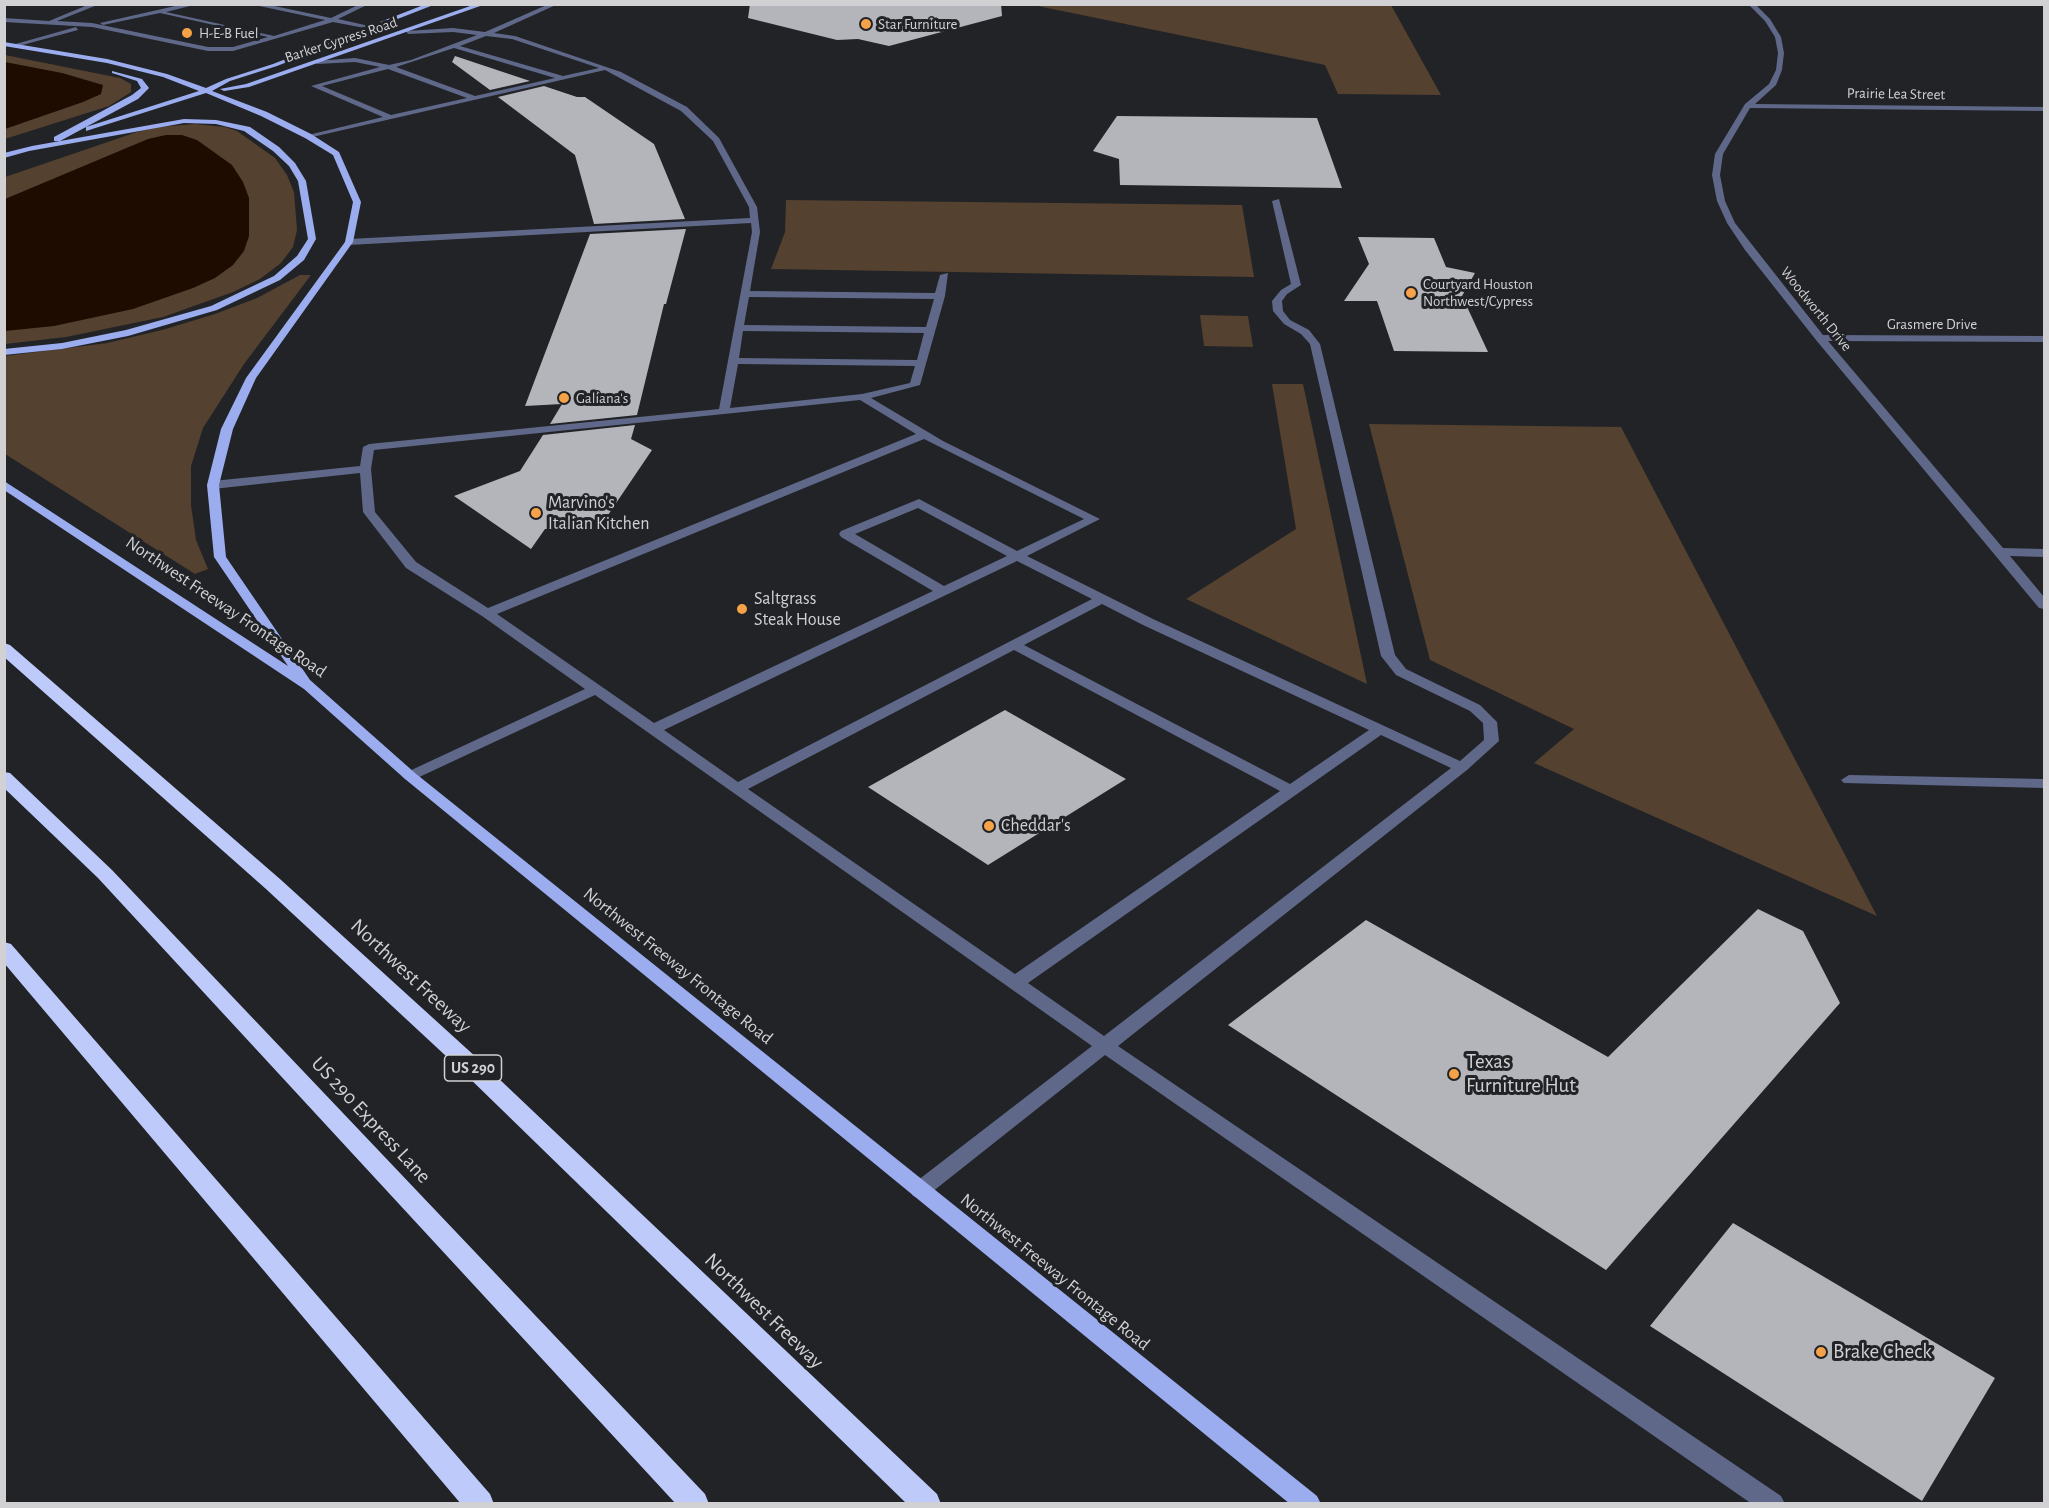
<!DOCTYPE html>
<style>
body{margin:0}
#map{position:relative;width:2049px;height:1508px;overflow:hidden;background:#212327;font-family:"Alegreya Sans",sans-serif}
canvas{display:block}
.frame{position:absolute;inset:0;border:6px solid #d1d1d4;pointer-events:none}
</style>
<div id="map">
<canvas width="2049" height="1508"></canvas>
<div class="frame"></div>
</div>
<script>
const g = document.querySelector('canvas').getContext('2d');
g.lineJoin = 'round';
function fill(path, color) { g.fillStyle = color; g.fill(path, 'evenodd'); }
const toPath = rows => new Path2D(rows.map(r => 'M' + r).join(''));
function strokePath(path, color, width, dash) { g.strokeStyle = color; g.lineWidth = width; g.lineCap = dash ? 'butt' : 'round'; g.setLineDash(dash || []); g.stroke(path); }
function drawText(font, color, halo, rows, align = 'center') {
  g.font = font + ' "Alegreya Sans",sans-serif'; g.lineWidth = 6; g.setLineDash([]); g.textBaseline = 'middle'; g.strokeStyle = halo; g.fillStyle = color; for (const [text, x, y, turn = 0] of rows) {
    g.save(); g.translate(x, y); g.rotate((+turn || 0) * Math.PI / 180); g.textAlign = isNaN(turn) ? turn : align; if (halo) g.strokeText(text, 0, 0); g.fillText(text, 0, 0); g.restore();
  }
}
fill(toPath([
 [1033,5,1391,5,1441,95,1338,94,1325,65],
 [5,55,120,78,131,84,131,92,109,106,5,139],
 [195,124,225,127,237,131,275,158,287,175,294,192,297,230,293,247,281,263,260,279,233,292,163,317,66,337,5,344,5,177,137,132,158,127],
 [786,200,1242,205,1254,277,771,269,785,232],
 [300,275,311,275,244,364,203,428,191,466,191,505,196,540,208,569,195,574,5,454,5,356,107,343,162,330,215,314,257,298],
 [1200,315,1248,316,1253,347,1204,346],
 [1272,384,1303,384,1367,684,1186,599,1296,529],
 [1369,424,1621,427,1877,916,1534,763,1574,729,1430,660]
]), '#54412f');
fill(toPath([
 [5,62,62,73,103,85,101,94,83,102,5,129],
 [166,135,182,135,197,140,232,165,243,182,249,198,249,236,244,251,233,265,215,278,193,288,133,309,54,326,5,331,5,199,148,139]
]), '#1e0c00');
fill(toPath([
 [750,4,1001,4,1002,16,889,46,858,39,837,40,748,18],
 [455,56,530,81,490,90,452,62],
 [544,86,577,97,585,97,654,144,685,219,594,224,575,155,498,97],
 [1117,116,1317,118,1342,188,1120,185,1119,159,1093,151],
 [686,229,666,304,664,304,637,415,550,424,562,404,525,406,590,234],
 [1358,237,1434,238,1446,267,1475,273,1462,296,1488,352,1394,351,1377,301,1344,301,1369,264],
 [635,425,631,439,652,450,608,515,568,529,545,529,531,549,454,496,520,471,543,435],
 [1005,710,1126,779,988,865,868,787],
 [1758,909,1803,931,1840,1003,1606,1270,1228,1025,1366,920,1608,1057],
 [1733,1223,1995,1378,1922,1501,1650,1326]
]), '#b3b5ba');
fill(toPath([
 [90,4,100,4,57,21,92,23,208,47,233,47,268,37,160,13,103,25,100,23,184,4,198,4,166,12,274,36,325,20,250,4,265,4,331,18,360,4,369,4,338,19,378,28,375,30,333,22,233,51,208,51,92,27,4,22,4,18,49,21,90,4],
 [549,4,558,4,494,33,515,36,621,72,687,107,719,138,757,207,760,232,750,291,935,293,940,275,948,273,945,296,920,385,871,398,943,441,1100,519,1027,556,1153,619,1460,761,1484,740,1483,723,1470,711,1396,675,1381,656,1310,344,1301,334,1284,324,1273,311,1272,301,1281,290,1291,284,1272,201,1279,199,1301,285,1287,294,1282,301,1283,311,1290,320,1309,330,1320,344,1395,655,1406,669,1480,705,1497,722,1499,741,1467,770,1118,1046,1781,1496,1785,1504,1752,1504,1105,1055,927,1196,920,1198,913,1196,910,1190,913,1184,1092,1046,595,695,415,779,405,779,402,776,405,773,585,689,482,616,406,568,363,512,360,473,213,489,207,485,213,481,360,466,363,447,369,444,719,409,752,232,751,223,349,245,345,242,349,239,750,218,749,207,713,141,681,111,605,70,308,138,304,136,383,117,311,86,380,67,355,62,317,64,315,61,355,58,389,65,411,60,477,35,453,32,408,34,406,31,453,28,485,32,549,4],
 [486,36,512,39,599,68,563,76,460,46,486,36],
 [454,48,555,78,475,96,396,67,454,48],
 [388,69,467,98,391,115,322,86,388,69],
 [749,297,934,299,926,327,744,325,749,297],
 [743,331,924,333,917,360,739,358,743,331],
 [738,364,915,366,910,383,862,394,730,408,738,364],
 [860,400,916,434,488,608,416,562,375,512,371,469,374,450,860,400],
 [924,439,1084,519,1017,551,919,499,841,531,839,534,841,537,933,591,654,723,497,614,924,439],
 [918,508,1007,556,944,586,855,534,918,508],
 [1017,561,1092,599,738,782,664,730,1017,561],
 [1102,604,1143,625,1369,730,1290,784,1024,645,1102,604],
 [1014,650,1280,791,1015,974,748,789,1014,650],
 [1381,735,1451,768,1104,1036,1028,983,1381,735],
 [1748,4,1755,4,1770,19,1781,37,1784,53,1782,70,1776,85,1755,104,2044,107,2044,111,1750,108,1723,154,1720,175,1725,201,1735,223,1823,335,2044,336,2044,342,1828,341,2003,548,2044,549,2044,557,2010,556,2044,597,2044,609,2039,608,1816,340,1745,250,1727,223,1717,201,1712,175,1715,154,1745,104,1769,84,1776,70,1778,53,1775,37,1765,21,1748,4],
 [76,27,78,30,15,47,12,45,76,27],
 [1849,775,2044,779,2044,788,1844,783,1841,780,1849,775]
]), '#5f6888');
fill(toPath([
 [426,4,436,4,277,66,230,81,212,91,267,112,311,134,339,152,361,202,353,242,256,378,233,429,219,485,226,557,310,680,415,773,1317,1496,1321,1504,1290,1504,405,779,304,689,4,490,4,481,288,666,214,557,207,485,221,429,246,378,345,242,353,202,333,155,305,138,261,116,206,93,86,131,86,127,199,91,163,77,107,63,4,46,4,42,107,59,167,74,206,88,226,79,273,64,426,4],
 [476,4,486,4,249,87,224,91,220,89,246,84,476,4],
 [112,71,142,79,149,88,138,99,60,141,54,141,54,137,132,95,141,88,137,81,112,73,112,71],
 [184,119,216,120,250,127,279,147,295,163,306,181,316,239,304,260,280,280,217,310,128,336,62,349,4,355,4,349,62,343,126,330,211,306,274,276,297,256,308,239,298,181,289,166,273,151,244,131,216,124,184,123,29,151,4,158,4,153,32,146,184,119]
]), '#9badef');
fill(toPath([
 [4,643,10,645,280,879,477,1058,937,1494,941,1504,907,1504,461,1070,266,889,4,657,4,643],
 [4,772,10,773,112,870,705,1494,709,1504,676,1504,98,878,4,788,4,772],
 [4,942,11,944,490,1494,494,1504,461,1504,4,963,4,942]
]), '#bdcafa');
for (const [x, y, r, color] of [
 [866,24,6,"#f6a248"],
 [187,33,6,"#f6a248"],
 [1411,293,6,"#f6a248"],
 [564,398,6,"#f6a248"],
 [536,513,6,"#f6a248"],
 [742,609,6,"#f6a248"],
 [989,826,6,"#f6a248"],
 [1454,1074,6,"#f6a248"],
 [1821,1352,6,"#f6a248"]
]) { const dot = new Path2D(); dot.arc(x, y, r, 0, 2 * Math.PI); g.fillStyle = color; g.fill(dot); strokePath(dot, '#212327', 2); }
drawText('15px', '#d1d1d4', '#212327', [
 ["Star Furniture",878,24],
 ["H-E-B Fuel",199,33],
 ["Courtyard Houston",1423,284],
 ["Northwest/Cypress",1423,301],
 ["Galiana's",576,398]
], 'left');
drawText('15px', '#d1d1d4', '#212327', [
 ["Barker Cypress Road",341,40,-18],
 ["Prairie Lea Street",1896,94,1],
 ["Woodworth Drive",1816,309,51],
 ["Grasmere Drive",1932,324]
]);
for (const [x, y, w] of [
 [473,1068,57]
]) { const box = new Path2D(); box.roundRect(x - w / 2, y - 13, w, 26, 4.5); g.fillStyle = '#212327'; g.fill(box); strokePath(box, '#d1d1d4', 1.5); }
drawText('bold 16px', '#d1d1d4', null, [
 ["US 290",473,1068]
]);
drawText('18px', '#d1d1d4', '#212327', [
 ["Marvino's",548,503],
 ["Italian Kitchen",548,524],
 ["Saltgrass",754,599],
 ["Steak House",754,620],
 ["Cheddar's",1001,826]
], 'left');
drawText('18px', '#d1d1d4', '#212327', [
 ["Northwest Freeway Frontage Road",226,607,34],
 ["Northwest Freeway Frontage Road",678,966,39],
 ["Northwest Freeway Frontage Road",1055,1272,39]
]);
drawText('21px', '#d1d1d4', '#212327', [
 ["Northwest Freeway",411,976,43],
 ["US 290 Express Lane",371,1120,47],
 ["Northwest Freeway",764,1311,44]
]);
drawText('21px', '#d1d1d4', '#212327', [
 ["Texas",1466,1062],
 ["Furniture Hut",1466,1086],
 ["Brake Check",1833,1352]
], 'left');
</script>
